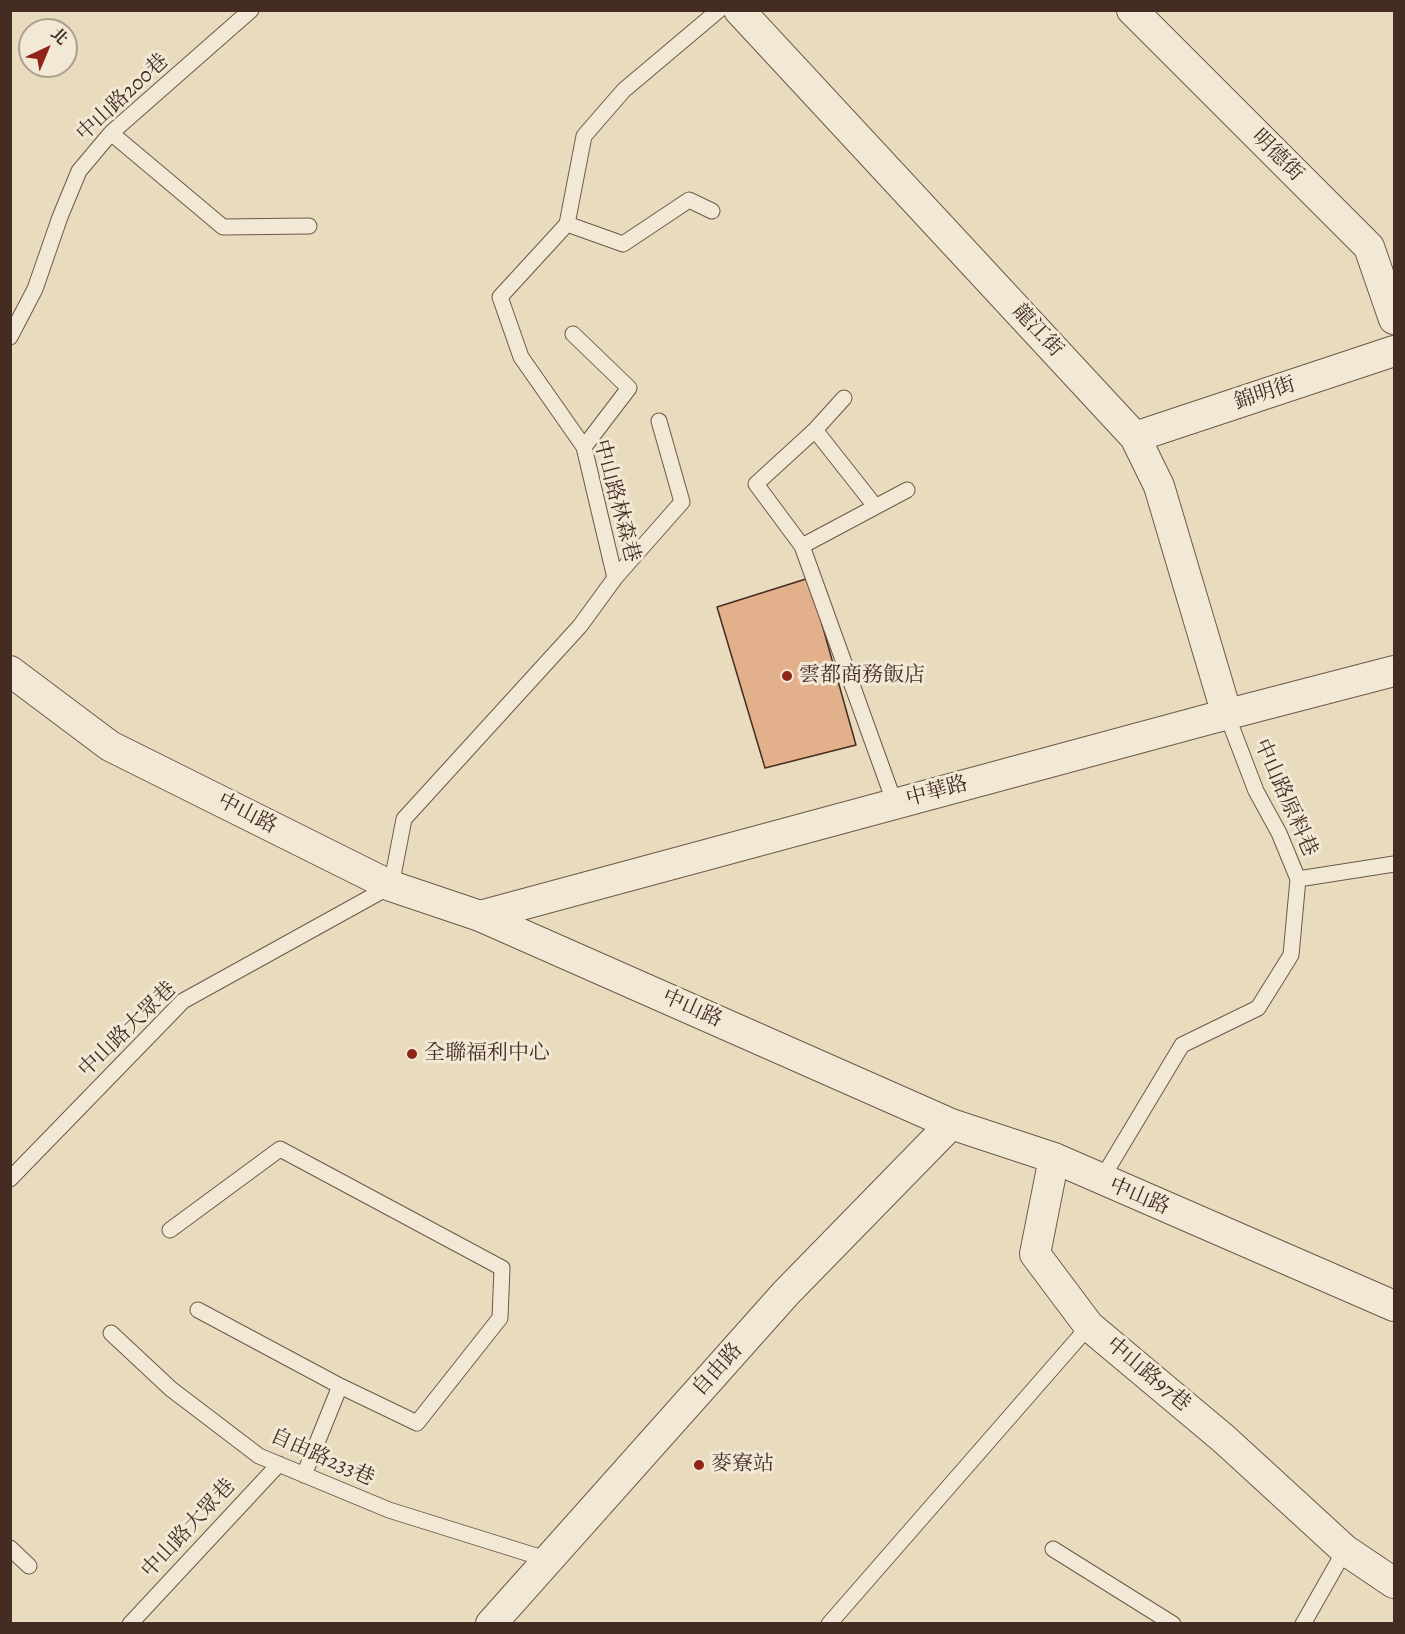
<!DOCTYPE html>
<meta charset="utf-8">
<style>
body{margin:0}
#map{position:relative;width:1405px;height:1634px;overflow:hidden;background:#e9dcbe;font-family:Alegreya,"Noto Serif TC",serif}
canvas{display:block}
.frame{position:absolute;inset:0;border:12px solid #442c22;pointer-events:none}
.north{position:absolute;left:18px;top:18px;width:60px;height:60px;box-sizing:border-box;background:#f1e8d5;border:2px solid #ac9d8d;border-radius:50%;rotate:44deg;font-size:16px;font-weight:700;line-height:24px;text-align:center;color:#442c22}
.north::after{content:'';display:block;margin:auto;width:21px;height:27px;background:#8f2418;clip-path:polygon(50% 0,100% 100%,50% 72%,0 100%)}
</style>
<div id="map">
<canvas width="1405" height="1634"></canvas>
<div class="frame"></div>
<div class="north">北</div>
</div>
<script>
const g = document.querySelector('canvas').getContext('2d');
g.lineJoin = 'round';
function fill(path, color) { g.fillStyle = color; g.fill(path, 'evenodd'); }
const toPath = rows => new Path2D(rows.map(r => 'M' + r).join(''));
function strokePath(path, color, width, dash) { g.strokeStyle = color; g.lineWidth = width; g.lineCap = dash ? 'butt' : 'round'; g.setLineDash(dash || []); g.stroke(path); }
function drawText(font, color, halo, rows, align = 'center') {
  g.font = font + ' Alegreya,"Noto Serif TC",serif'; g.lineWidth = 6; g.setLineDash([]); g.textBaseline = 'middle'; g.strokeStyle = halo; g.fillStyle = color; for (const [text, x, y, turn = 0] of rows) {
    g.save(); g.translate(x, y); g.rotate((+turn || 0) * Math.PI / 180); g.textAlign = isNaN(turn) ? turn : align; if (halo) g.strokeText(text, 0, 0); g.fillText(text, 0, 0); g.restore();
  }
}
const building = toPath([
 [809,578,856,745,765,768,717,607,809,578]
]);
fill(building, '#e2b08a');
strokePath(building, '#442c22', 1.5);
const lane = toPath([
 [111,133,223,227,309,226],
 [567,224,623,244,689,200,712,211],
 [573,334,629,388,584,447],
 [10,337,35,289,60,217,79,171,111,133,251,10],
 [815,430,844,398],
 [802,546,756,484,815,430,875,506],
 [615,578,682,502,659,421],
 [895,804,802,546,907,490],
 [1298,879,1394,864],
 [10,1179,183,1001,391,886,404,819,580,626,615,578,584,447,521,357,500,297,567,224,584,136,624,90,719,10],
 [1101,1180,1182,1045,1258,1008,1291,955,1298,879,1279,833,1256,791,1227,715],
 [170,1230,280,1149,502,1268,500,1318,417,1423,340,1386],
 [198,1310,340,1386,304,1475],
 [111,1333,171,1389,259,1456,389,1510,549,1560],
 [10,1548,29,1566],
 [1053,1549,1173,1624],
 [130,1624,279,1464],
 [829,1624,1089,1326],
 [1303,1624,1345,1550]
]);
const street = toPath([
 [739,10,1135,437,1159,486,1227,715],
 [1132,10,1369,247,1394,319],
 [1135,437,1394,351],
 [10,671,110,746,391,886,480,916,951,1124,1054,1158,1394,1306],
 [480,916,1213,718,1394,671],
 [1054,1158,1035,1254,1089,1326,1224,1439,1345,1550,1394,1583],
 [491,1624,786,1293,951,1124]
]);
strokePath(lane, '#6d5849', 17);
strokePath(street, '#6d5849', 32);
strokePath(lane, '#f1e8d5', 15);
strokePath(street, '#f1e8d5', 30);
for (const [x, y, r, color] of [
 [787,676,6,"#8f2418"],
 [412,1054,6,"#8f2418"],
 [699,1465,6,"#8f2418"]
]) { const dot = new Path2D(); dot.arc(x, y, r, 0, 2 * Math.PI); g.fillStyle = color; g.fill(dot); strokePath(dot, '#f1e8d5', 2); }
drawText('21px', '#442c22', '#f1e8d5', [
 ["中山路200巷",123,98,-43],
 ["明德街",1277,156,45],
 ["龍江街",1037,331,47],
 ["錦明街",1265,394,-18],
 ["中山路林森巷",616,501,75],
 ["中華路",937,792,-15],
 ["中山路原料巷",1285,798,66],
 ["中山路",247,814,27],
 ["中山路",692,1009,24],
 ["中山路大眾巷",128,1030,-44],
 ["中山路",1139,1197,23],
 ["自由路",718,1370,-48],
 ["中山路97巷",1148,1375,40],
 ["自由路233巷",322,1458,24],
 ["中山路大眾巷",189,1529,-47]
]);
drawText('21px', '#442c22', '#f1e8d5', [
 ["雲都商務飯店",799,676],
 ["全聯福利中心",424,1054],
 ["麥寮站",711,1465]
], 'left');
</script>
